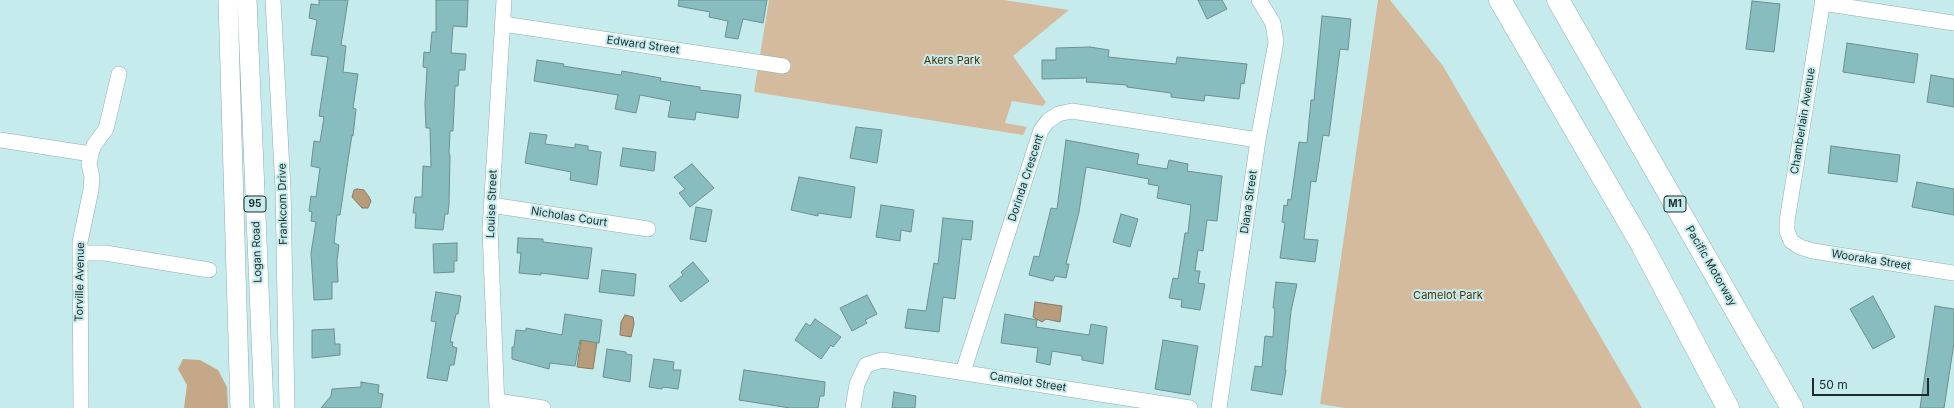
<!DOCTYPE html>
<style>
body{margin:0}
#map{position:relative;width:1954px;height:408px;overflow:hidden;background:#c6ebed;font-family:Inter,sans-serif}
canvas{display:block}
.scale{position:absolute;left:1812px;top:378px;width:117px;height:18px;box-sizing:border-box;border:2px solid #1c2b2b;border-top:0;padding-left:5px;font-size:12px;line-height:14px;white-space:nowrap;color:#1c2b2b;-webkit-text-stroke:3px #c6ebed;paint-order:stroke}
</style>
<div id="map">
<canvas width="1954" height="408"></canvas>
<div class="scale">50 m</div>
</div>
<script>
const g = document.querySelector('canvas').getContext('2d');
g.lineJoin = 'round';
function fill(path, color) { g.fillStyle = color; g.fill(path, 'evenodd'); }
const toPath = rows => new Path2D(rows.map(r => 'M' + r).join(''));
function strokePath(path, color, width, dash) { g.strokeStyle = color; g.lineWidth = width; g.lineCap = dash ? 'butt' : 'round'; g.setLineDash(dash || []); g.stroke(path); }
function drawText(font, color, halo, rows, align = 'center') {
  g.font = font + ' Inter,sans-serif'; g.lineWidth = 4; g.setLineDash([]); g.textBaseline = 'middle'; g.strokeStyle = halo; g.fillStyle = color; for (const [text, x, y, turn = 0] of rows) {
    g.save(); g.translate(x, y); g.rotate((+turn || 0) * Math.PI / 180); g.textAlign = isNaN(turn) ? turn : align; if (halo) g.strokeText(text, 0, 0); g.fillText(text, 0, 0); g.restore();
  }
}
fill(toPath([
 [769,0,1004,0,1069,10,1013,56,1046,102,1043,106,1012,101,1005,123,1027,127,1023,135,754,92],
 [1378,0,1390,0,1443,66,1642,408,1345,408,1320,404]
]), '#d4bb9d');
fill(toPath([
 [183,359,200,360,218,370,227,387,228,408,184,408,187,385,178,369]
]), '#c4a887');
const water = toPath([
 [357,189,364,190,369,197,371,201,368,208,362,208,352,197,354,190,357,189],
 [1035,302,1062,306,1060,322,1046,319,1042,322,1033,317,1035,302],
 [625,315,633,317,634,324,631,337,620,335,621,322,625,315],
 [581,340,597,342,593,369,577,367,581,340]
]);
fill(water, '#b79c7b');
strokePath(water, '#887a63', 1);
const building = toPath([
 [319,0,348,0,341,45,346,46,343,72,358,74,353,108,356,109,353,136,352,135,348,160,340,215,337,215,334,243,339,245,337,261,338,282,332,282,332,299,314,300,311,253,316,222,311,221,312,212,309,211,311,196,316,197,320,168,311,166,314,141,320,142,324,117,319,116,328,57,311,55,317,20,309,18,311,4,319,5,319,0],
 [436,0,468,0,467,27,453,26,451,53,466,54,465,70,459,70,458,86,455,86,453,131,450,131,449,154,450,155,449,204,448,214,445,214,443,230,415,228,416,213,413,213,415,197,422,197,423,166,431,167,430,128,426,128,425,104,427,68,423,67,424,52,430,53,432,32,436,32,436,0],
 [679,0,767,0,763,23,743,19,738,39,725,37,728,21,709,17,710,12,678,6,679,0],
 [1198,0,1222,0,1227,9,1207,19,1198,0],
 [1752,1,1780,4,1774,52,1746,49,1752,1],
 [1322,16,1351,19,1348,50,1340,49,1329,136,1323,135,1316,182,1311,181,1304,239,1318,240,1315,262,1280,258,1285,223,1282,222,1284,205,1287,206,1288,199,1291,200,1299,142,1307,143,1311,100,1314,100,1322,16],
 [1847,43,1918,54,1914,83,1843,72,1847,43],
 [1090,47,1109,50,1108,57,1176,64,1177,57,1247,64,1244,84,1241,83,1239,99,1205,95,1204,101,1171,97,1171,93,1127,87,1127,85,1086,82,1087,78,1042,79,1042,60,1056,60,1056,48,1090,47],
 [537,60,564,64,563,66,621,75,622,71,661,78,660,81,700,87,700,90,741,95,738,118,696,112,695,120,668,117,671,101,640,95,636,113,615,109,618,95,534,81,537,60],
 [1931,75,1954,79,1954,107,1927,102,1931,75],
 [856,127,882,130,877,163,850,158,856,127],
 [530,133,547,135,545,144,575,148,575,144,588,146,588,150,601,152,597,185,570,180,571,172,525,163,530,133],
 [1066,140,1139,154,1137,164,1167,169,1169,160,1188,164,1187,171,1222,176,1217,221,1207,220,1203,251,1198,250,1195,271,1200,271,1198,283,1205,284,1200,310,1181,307,1182,300,1169,298,1173,278,1178,279,1185,233,1188,233,1191,205,1157,198,1159,186,1148,184,1149,179,1086,167,1079,212,1066,264,1069,264,1066,278,1055,276,1053,281,1029,275,1034,256,1039,257,1051,208,1057,209,1066,140],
 [1831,146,1900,155,1897,182,1828,173,1831,146],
 [623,148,656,152,654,171,620,166,623,148],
 [692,164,714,188,690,207,679,193,685,189,674,177,692,164],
 [799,177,855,187,851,218,818,213,818,216,791,210,799,177],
 [1917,182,1954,189,1954,215,1912,207,1917,182],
 [881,205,914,210,911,232,901,230,900,241,876,237,881,205],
 [696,207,712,210,706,242,690,239,696,207],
 [1121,214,1138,219,1130,247,1113,242,1121,214],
 [943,218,973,221,971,240,962,239,955,299,943,297,939,332,905,328,908,309,926,311,934,263,938,264,943,218],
 [518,238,543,239,543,242,592,248,588,279,541,273,541,275,519,273,521,253,517,253,518,238],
 [457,243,457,261,454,261,454,272,434,273,433,244,457,243],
 [693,262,709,281,681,302,669,286,683,275,681,272,693,262],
 [602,270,636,274,634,296,599,292,602,270],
 [1276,282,1297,284,1291,311,1285,370,1286,370,1282,395,1251,390,1255,366,1262,367,1265,336,1273,337,1275,308,1273,308,1276,282],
 [436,292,461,296,458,314,456,314,450,342,453,342,452,346,457,348,454,365,450,365,447,381,427,378,436,322,431,321,436,292],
 [867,295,877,314,865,320,867,323,852,331,840,308,867,295],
 [1873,296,1895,337,1873,349,1850,309,1873,296],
 [1935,306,1954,309,1954,343,1944,408,1920,408,1935,306],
 [565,314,602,320,599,343,580,340,575,366,550,363,549,369,512,359,512,347,514,347,516,330,526,331,526,328,562,335,565,314],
 [1005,314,1037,320,1036,327,1089,335,1091,324,1107,327,1103,364,1082,360,1082,356,1052,351,1050,365,1036,362,1038,348,1001,343,1005,314],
 [815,319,841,337,833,347,831,345,821,359,795,340,806,323,810,326,815,319],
 [334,329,335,344,340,344,340,355,312,358,312,330,334,329],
 [1163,340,1198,346,1190,395,1155,389,1163,340],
 [607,349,626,352,626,354,632,355,630,382,603,377,607,349],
 [654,359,674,362,673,370,681,370,678,389,663,387,662,389,649,387,654,359],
 [744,370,825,382,824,396,820,396,818,408,790,408,739,400,744,370],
 [361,382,379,385,378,393,383,394,381,408,321,408,331,396,332,389,361,387,361,382],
 [894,392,916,396,915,408,892,408,894,392]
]);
fill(building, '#88bdbf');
strokePath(building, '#6c8f90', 1);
const minor = toPath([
 [273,0,283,189,287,408],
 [1823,0,1787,221,1787,231,1791,241,1800,247,1813,251,1954,273],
 [1822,3,1954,23],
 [503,24,783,66],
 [0,140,91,154,89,164,92,177,91,190,80,242,80,253,81,408],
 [91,154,94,145,106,129,119,74],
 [491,205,648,229],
 [80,253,105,253,209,270],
 [963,372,1041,130,1048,121,1058,114,1072,111,1258,140],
 [497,401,543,408],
 [497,408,490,229,504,0],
 [853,408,857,384,866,365,882,360,1190,408],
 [1219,408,1258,140,1276,42,1273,23,1259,0]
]);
const major = toPath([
 [228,0,240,408],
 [247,0,264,408]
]);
const highway = toPath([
 [1500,0,1642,245,1728,408],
 [1558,0,1792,408]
]);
strokePath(minor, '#8bafb0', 16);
strokePath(major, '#8bafb0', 20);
strokePath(highway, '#8bafb0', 23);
strokePath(minor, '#fff', 15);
strokePath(major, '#fff', 19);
strokePath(highway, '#fff', 22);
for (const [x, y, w] of [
 [255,204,22],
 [1675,204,22]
]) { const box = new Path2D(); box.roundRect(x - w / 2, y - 8, w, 16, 3); g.fillStyle = '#c6ebed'; g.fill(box); strokePath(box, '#1c2b2b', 1); }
drawText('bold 10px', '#1c2b2b', null, [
 ["95",255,204],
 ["M1",1675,204]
]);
drawText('11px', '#1c2b2b', '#c6ebed', [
 ["Edward Street",643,45,8],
 ["Chamberlain Avenue",1803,121,-81],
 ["Dorinda Crescent",1026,178,-72],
 ["Diana Street",1249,202,-82],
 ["Frankcom Drive",283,204,-91],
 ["Louise Street",492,204,-88],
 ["Nicholas Court",569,217,9],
 ["Logan Road",257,252,-92],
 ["Wooraka Street",1871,260,9],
 ["Pacific Motorway",1711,266,60],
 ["Torville Avenue",80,282,-89],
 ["Camelot Street",1028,382,9]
]);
drawText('11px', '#4c2f04', '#c6ebed', [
 ["Akers Park",952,61],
 ["Camelot Park",1448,296]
]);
</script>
